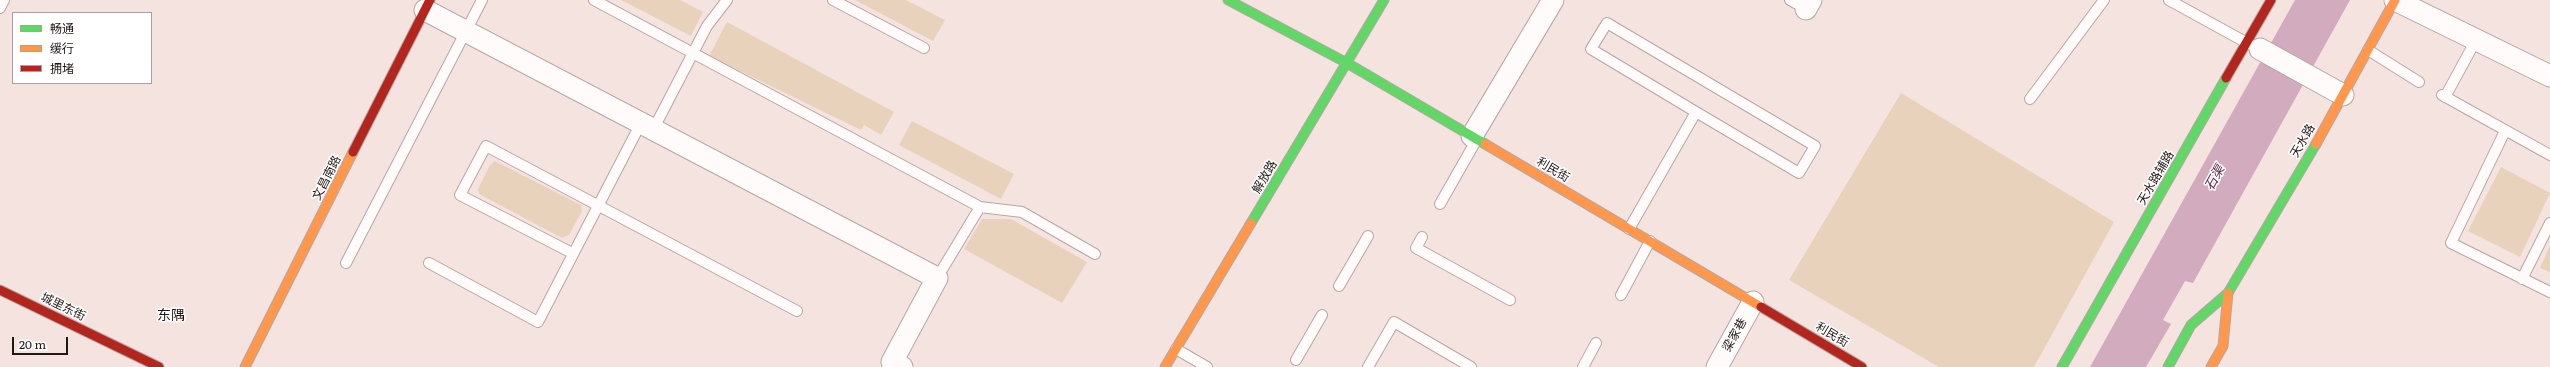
<!DOCTYPE html>
<meta charset="utf-8">
<style>
body{margin:0}
#map{position:relative;width:2550px;height:367px;overflow:hidden;background:#f5e3e0;font-family:Literata,"Noto Sans SC",serif}
canvas{display:block}
.legend{position:absolute;left:12px;top:12px;width:140px;height:72px;box-sizing:border-box;background:#fff;border:1px solid #a7a2a1;margin:0;padding:5px 7px;list-style:none;font-size:12px;color:#221715}
.legend li{display:flex;align-items:center;gap:8px;height:20px}
.legend b{width:20px;border:1px solid #a7a2a1}
.scale{position:absolute;left:12px;top:337px;width:56px;height:18px;box-sizing:border-box;border:2px solid #221715;border-top:0;padding-left:5px;font-size:12px;line-height:14px;white-space:nowrap;color:#221715;-webkit-text-stroke:3px #fff;paint-order:stroke}
</style>
<div id="map">
<canvas width="2550" height="367"></canvas>
<ul class="legend">
<li><b style="height:5px;background:#63d668"></b>畅通</li>
<li><b style="height:5px;background:#ff974d"></b>缓行</li>
<li><b style="height:5px;background:#b3261e"></b>拥堵</li>
</ul>
<div class="scale">20 m</div>
</div>
<script>
const g = document.querySelector('canvas').getContext('2d');
g.lineJoin = 'round';
function fill(path, color) { g.fillStyle = color; g.fill(path, 'evenodd'); }
const toPath = rows => new Path2D(rows.map(r => 'M' + r).join(''));
function strokePath(path, color, width, dash) { g.strokeStyle = color; g.lineWidth = width; g.lineCap = dash ? 'butt' : 'round'; g.setLineDash(dash || []); g.stroke(path); }
function drawText(font, color, halo, rows, align = 'center') {
  g.font = font + ' Literata,"Noto Sans SC",serif'; g.lineWidth = 3; g.setLineDash([]); g.textBaseline = 'middle'; g.strokeStyle = halo; g.fillStyle = color; for (const [text, x, y, turn = 0] of rows) {
    g.save(); g.translate(x, y); g.rotate((+turn || 0) * Math.PI / 180); g.textAlign = isNaN(turn) ? turn : align; if (halo) g.strokeText(text, 0, 0); g.fillText(text, 0, 0); g.restore();
  }
}
fill(toPath([
 [621,0,680,0,703,12,691,36],
 [855,0,906,0,945,20,933,41],
 [727,22,894,112,881,135,864,125,861,130,709,56],
 [1901,93,2114,222,2034,367,1939,367,1789,280],
 [912,121,1014,174,1001,199,899,145],
 [495,161,581,205,582,211,569,235,562,238,479,194,478,189,490,165],
 [2501,167,2550,193,2520,257,2468,231],
 [982,219,1011,219,1087,262,1062,303,964,249],
 [2550,245,2550,272,2540,268]
]), '#e9d2bb');
fill(toPath([
 [2295,0,2350,0,2193,283,2185,281,2163,320,2171,324,2146,367,2090,367]
]), '#d2acbe');
const lane = toPath([
 [594,0,980,207],
 [833,0,924,48],
 [1790,0,1806,9],
 [2169,0,2249,44],
 [0,8,4,0],
 [2368,50,2419,82],
 [2442,95,2550,155],
 [2445,97,2476,40],
 [2030,99,2104,0],
 [653,130,707,26,727,0],
 [2505,131,2451,243,2550,292],
 [1440,204,1477,139],
 [1629,229,1696,112,1799,173,1815,146,1607,23,1591,49,1696,112],
 [1422,237,1416,248,1510,300],
 [572,253,460,195,486,146,797,311],
 [346,263,482,0],
 [429,263,538,322,641,123],
 [937,278,980,207,1022,212,1095,254],
 [2522,279,2550,223],
 [1339,286,1368,236],
 [1621,295,1650,241],
 [1176,349,1207,367],
 [1296,360,1322,315],
 [1368,367,1394,322,1471,367],
 [1583,367,1596,343]
]);
const street = toPath([
 [2395,0,2550,76],
 [1806,9,1811,0],
 [425,10,937,278,892,362,902,367],
 [2260,49,2343,95],
 [1472,136,1553,0],
 [1717,367,1753,302]
]);
const fast = toPath([
 [1228,0,1347,63,1485,144],
 [1251,223,1384,0],
 [2062,367,2226,78],
 [2168,367,2191,325,2228,293,2316,144]
]);
const slow = toPath([
 [1485,144,1761,307],
 [2316,144,2395,0],
 [245,367,353,152],
 [1165,367,1251,223],
 [2211,367,2223,346,2228,293]
]);
const jam = toPath([
 [2226,78,2271,0],
 [353,152,430,0],
 [0,290,159,367],
 [1761,307,1862,367]
]);
strokePath(lane, '#b5a8a5', 12);
strokePath(street, '#b5a8a5', 23);
strokePath(fast, '#b5a8a5', 11);
strokePath(slow, '#b5a8a5', 11);
strokePath(jam, '#b5a8a5', 11);
strokePath(lane, '#fefbfa', 10);
strokePath(street, '#fefbfa', 21);
strokePath(fast, '#63d668', 9);
strokePath(slow, '#ff974d', 9);
strokePath(jam, '#b3261e', 9);
drawText('12px', '#221715', '#fff', [
 ["天水路",2303,141,-60],
 ["利民街",1553,170,31],
 ["解放路",1265,177,-59],
 ["文昌南路",327,178,-63],
 ["天水路辅路",2156,178,-60],
 ["城里东街",63,307,26],
 ["梁家巷",1735,335,-61],
 ["利民街",1832,335,31]
]);
drawText('italic 13px', '#60274c', '#fff', [
 ["石渠",2215,178,-61]
]);
drawText('14px', '#221715', '#fff', [
 ["东隅",171,316]
]);
</script>
